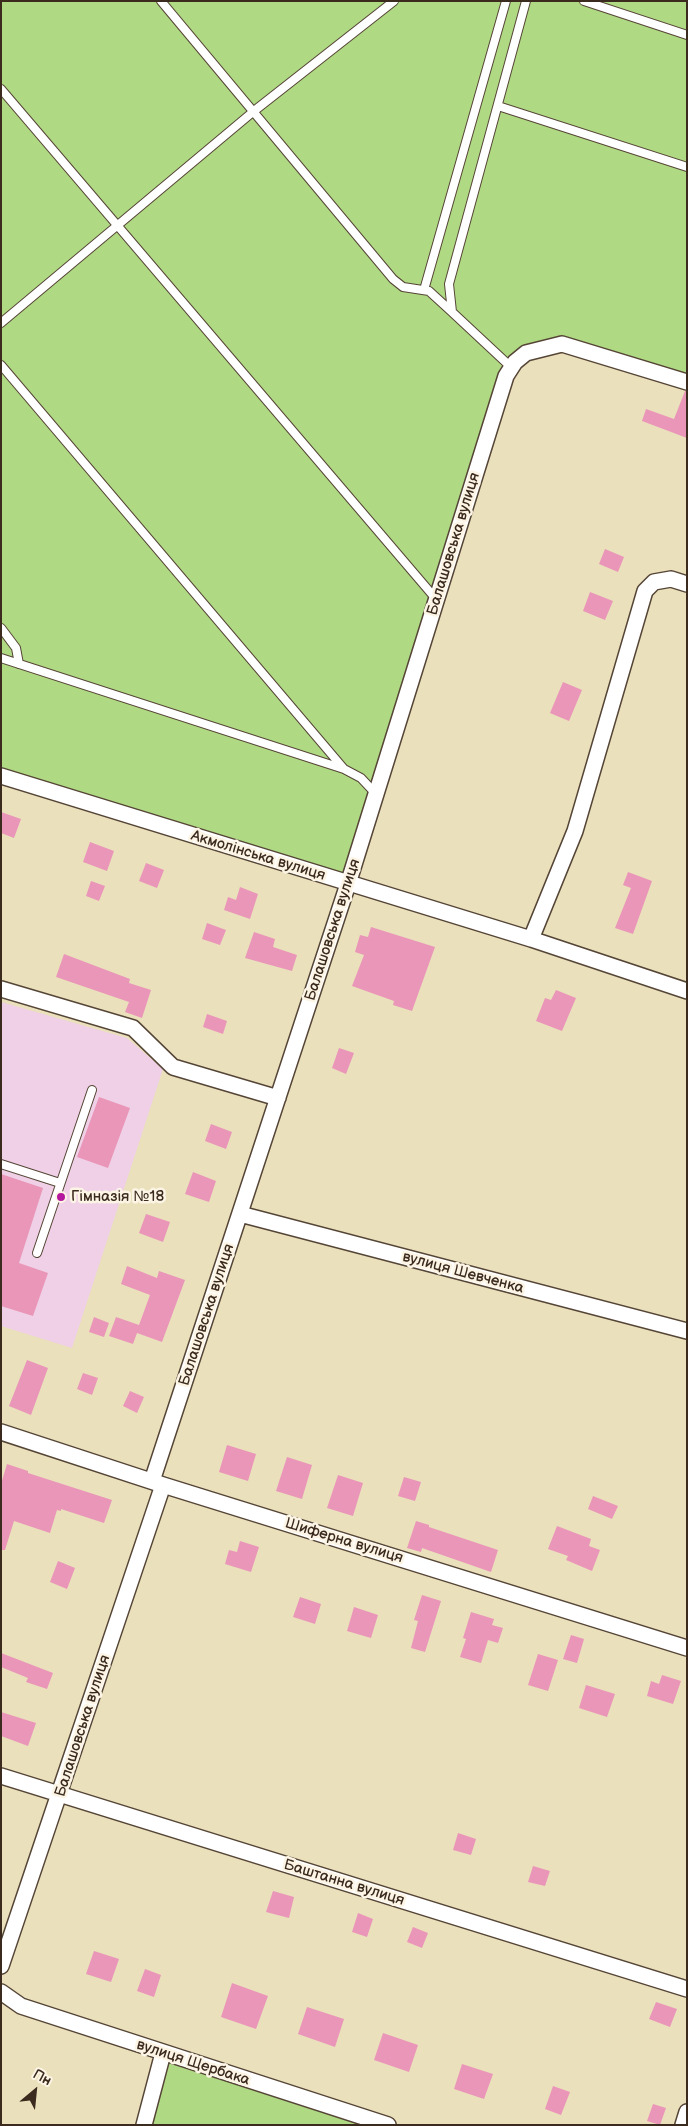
<!DOCTYPE html>
<meta charset="utf-8">
<style>
body{margin:0}
#map{position:relative;width:688px;height:2126px;overflow:hidden;background:#eae0bc;font-family:"Balsamiq Sans",sans-serif}
canvas{display:block}
.frame{position:absolute;inset:0;border:2px solid #3b2a1e;pointer-events:none}
.north{position:absolute;left:10px;top:2066px;width:50px;height:50px;-webkit-text-stroke:4px #fcf5e5;paint-order:stroke;rotate:28deg;font-size:14px;font-weight:700;line-height:20px;text-align:center;color:#3b2a1e}
.north::after{content:'';display:block;margin:auto;width:18px;height:22px;background:#3b2a1e;clip-path:polygon(50% 0,100% 100%,50% 72%,0 100%)}
</style>
<div id="map">
<canvas width="688" height="2126"></canvas>
<div class="frame"></div>
<div class="north">Пн</div>
</div>
<script>
const g = document.querySelector('canvas').getContext('2d');
g.lineJoin = 'round';
function fill(path, color) { g.fillStyle = color; g.fill(path, 'evenodd'); }
const toPath = rows => new Path2D(rows.map(r => 'M' + r).join(''));
function strokePath(path, color, width, dash) { g.strokeStyle = color; g.lineWidth = width; g.lineCap = dash ? 'butt' : 'round'; g.setLineDash(dash || []); g.stroke(path); }
function drawText(font, color, halo, rows, align = 'center') {
  g.font = font + ' "Balsamiq Sans",sans-serif'; g.lineWidth = 5; g.setLineDash([]); g.textBaseline = 'middle'; g.strokeStyle = halo; g.fillStyle = color; for (const [text, x, y, turn = 0] of rows) {
    g.save(); g.translate(x, y); g.rotate((+turn || 0) * Math.PI / 180); g.textAlign = isNaN(turn) ? turn : align; if (halo) g.strokeText(text, 0, 0); g.fillText(text, 0, 0); g.restore();
  }
}
fill(toPath([
 [1,1002,127,1038,163,1069,72,1348,1,1326]
]), '#efd0e6');
fill(toPath([
 [1,1,687,1,687,382,562,344,515,362,348,884,1,776],
 [163,2053,388,2125,144,2125]
]), '#b0d984');
fill(toPath([
 [685,391,687,391,687,438,642,421,646,409,674,419],
 [605,549,624,557,618,572,599,564],
 [590,592,613,601,605,620,583,611],
 [563,682,582,690,569,721,550,713],
 [1,812,21,819,14,838,1,833],
 [90,842,114,851,107,871,83,862],
 [146,863,164,870,157,888,139,881],
 [628,872,652,881,633,934,615,928,631,888,623,885],
 [91,881,105,886,99,901,86,896],
 [240,887,258,894,250,919,224,910,228,897,236,900],
 [207,923,226,930,220,945,202,939],
 [371,927,435,947,412,1011,393,1005,394,1001,352,986,364,955,355,952,360,935,368,937],
 [254,932,275,939,273,947,297,955,292,971,245,958],
 [64,954,130,979,129,983,151,990,142,1018,125,1012,129,1002,56,977],
 [556,990,576,998,562,1031,536,1021,545,998,551,1000],
 [207,1014,227,1021,223,1034,203,1027],
 [339,1048,354,1053,346,1074,332,1068],
 [99,1097,130,1108,108,1168,77,1157],
 [211,1124,232,1132,226,1149,205,1141],
 [193,1172,216,1181,209,1202,185,1194],
 [1,1174,43,1188,19,1263,48,1273,33,1316,1,1306],
 [146,1214,170,1222,163,1242,139,1233],
 [127,1266,157,1278,159,1271,185,1280,162,1342,137,1333,133,1344,109,1336,116,1317,139,1325,150,1295,121,1284],
 [94,1317,109,1323,104,1337,89,1332],
 [27,1360,48,1368,31,1415,9,1406],
 [83,1373,98,1378,92,1395,77,1389],
 [130,1391,144,1397,137,1413,123,1406],
 [227,1445,256,1454,248,1481,219,1472],
 [287,1457,312,1465,302,1499,276,1491],
 [7,1464,28,1471,28,1473,112,1500,104,1523,61,1509,61,1511,57,1510,50,1533,14,1521,5,1550,1,1550,1,1484],
 [338,1475,363,1483,353,1516,327,1508],
 [404,1477,421,1482,415,1501,398,1496],
 [593,1496,618,1506,612,1519,588,1509],
 [416,1521,429,1525,429,1527,498,1550,491,1572,422,1548,421,1552,407,1548],
 [557,1526,591,1539,589,1546,600,1550,592,1571,566,1560,568,1556,548,1549],
 [240,1541,259,1547,251,1572,225,1564,229,1550,237,1552],
 [58,1561,75,1568,67,1589,50,1582],
 [422,1595,441,1601,425,1652,411,1648,418,1621,414,1620],
 [300,1597,321,1604,315,1624,293,1617],
 [354,1607,378,1615,371,1638,347,1631],
 [471,1612,494,1619,492,1625,503,1628,498,1643,488,1640,481,1663,460,1657,466,1639,463,1638],
 [571,1635,584,1639,577,1663,563,1659],
 [1,1653,53,1673,47,1689,26,1682,28,1678,1,1667],
 [538,1654,558,1660,548,1691,528,1685],
 [662,1675,681,1681,673,1704,647,1696,651,1681,659,1684],
 [586,1685,615,1694,607,1717,579,1708],
 [1,1712,36,1723,28,1746,1,1736],
 [458,1833,476,1839,471,1855,453,1850],
 [533,1866,550,1871,545,1886,528,1882],
 [273,1891,294,1897,289,1918,266,1912],
 [358,1913,373,1919,367,1937,352,1932],
 [413,1927,428,1933,422,1948,407,1942],
 [94,1951,119,1959,111,1982,86,1974],
 [145,1969,161,1975,154,1997,137,1991],
 [232,1983,268,1996,256,2029,221,2017],
 [656,2002,677,2009,670,2027,649,2019],
 [307,2007,344,2019,335,2047,298,2034],
 [383,2033,418,2045,409,2072,374,2060],
 [462,2064,493,2074,484,2099,454,2089],
 [553,2086,570,2092,561,2115,545,2109],
 [653,2104,666,2108,660,2125,647,2121]
]), '#ea96b8');
const lane = toPath([
 [161,1,393,279,403,287,429,291,452,312],
 [584,1,687,35],
 [1,89,436,599],
 [498,106,687,167],
 [424,290,506,1],
 [1,323,254,111,394,1],
 [1,365,344,769,361,778,376,794],
 [512,368,452,312,449,284,526,1],
 [1,628,16,648,19,664],
 [1,658,344,769],
 [1,1164,60,1183],
 [37,1253,92,1090]
]);
const street = toPath([
 [1,776,531,939,687,991],
 [531,939,575,831,645,591,654,582,671,579,687,584],
 [1,989,133,1028,173,1067,278,1098],
 [240,1214,687,1331],
 [1,1432,163,1485,687,1648],
 [152,1481,348,884,506,376,515,362,526,353,562,344,687,382],
 [1,1776,687,1989],
 [1,1966,163,1485],
 [1,1992,21,2006,388,2125],
 [144,2125,163,2053],
 [683,2125,687,2112]
]);
strokePath(lane, '#554536', 10);
strokePath(street, '#554536', 18);
strokePath(lane, '#fff', 8);
strokePath(street, '#fff', 15);
for (const [x, y, r, color] of [
 [61,1197,5,"#b5179e"]
]) { const dot = new Path2D(); dot.arc(x, y, r, 0, 2 * Math.PI); g.fillStyle = color; g.fill(dot); strokePath(dot, '#fcf5e5', 2); }
drawText('15px', '#3b2a1e', '#fcf5e5', [
 ["Балашовська вулиця",454,544,-73],
 ["Акмолінська вулиця",258,856,17],
 ["Балашовська вулиця",333,930,-72],
 ["вулиця Шевченка",463,1273,15],
 ["Балашовська вулиця",207,1315,-72],
 ["Шиферна вулиця",344,1541,17],
 ["Балашовська вулиця",83,1726,-72],
 ["Баштанна вулиця",344,1883,17],
 ["вулиця Щербака",193,2063,18]
]);
drawText('15px', '#3b2a1e', '#fcf5e5', [
 ["Гімназія №18",71,1197]
], 'left');
</script>
